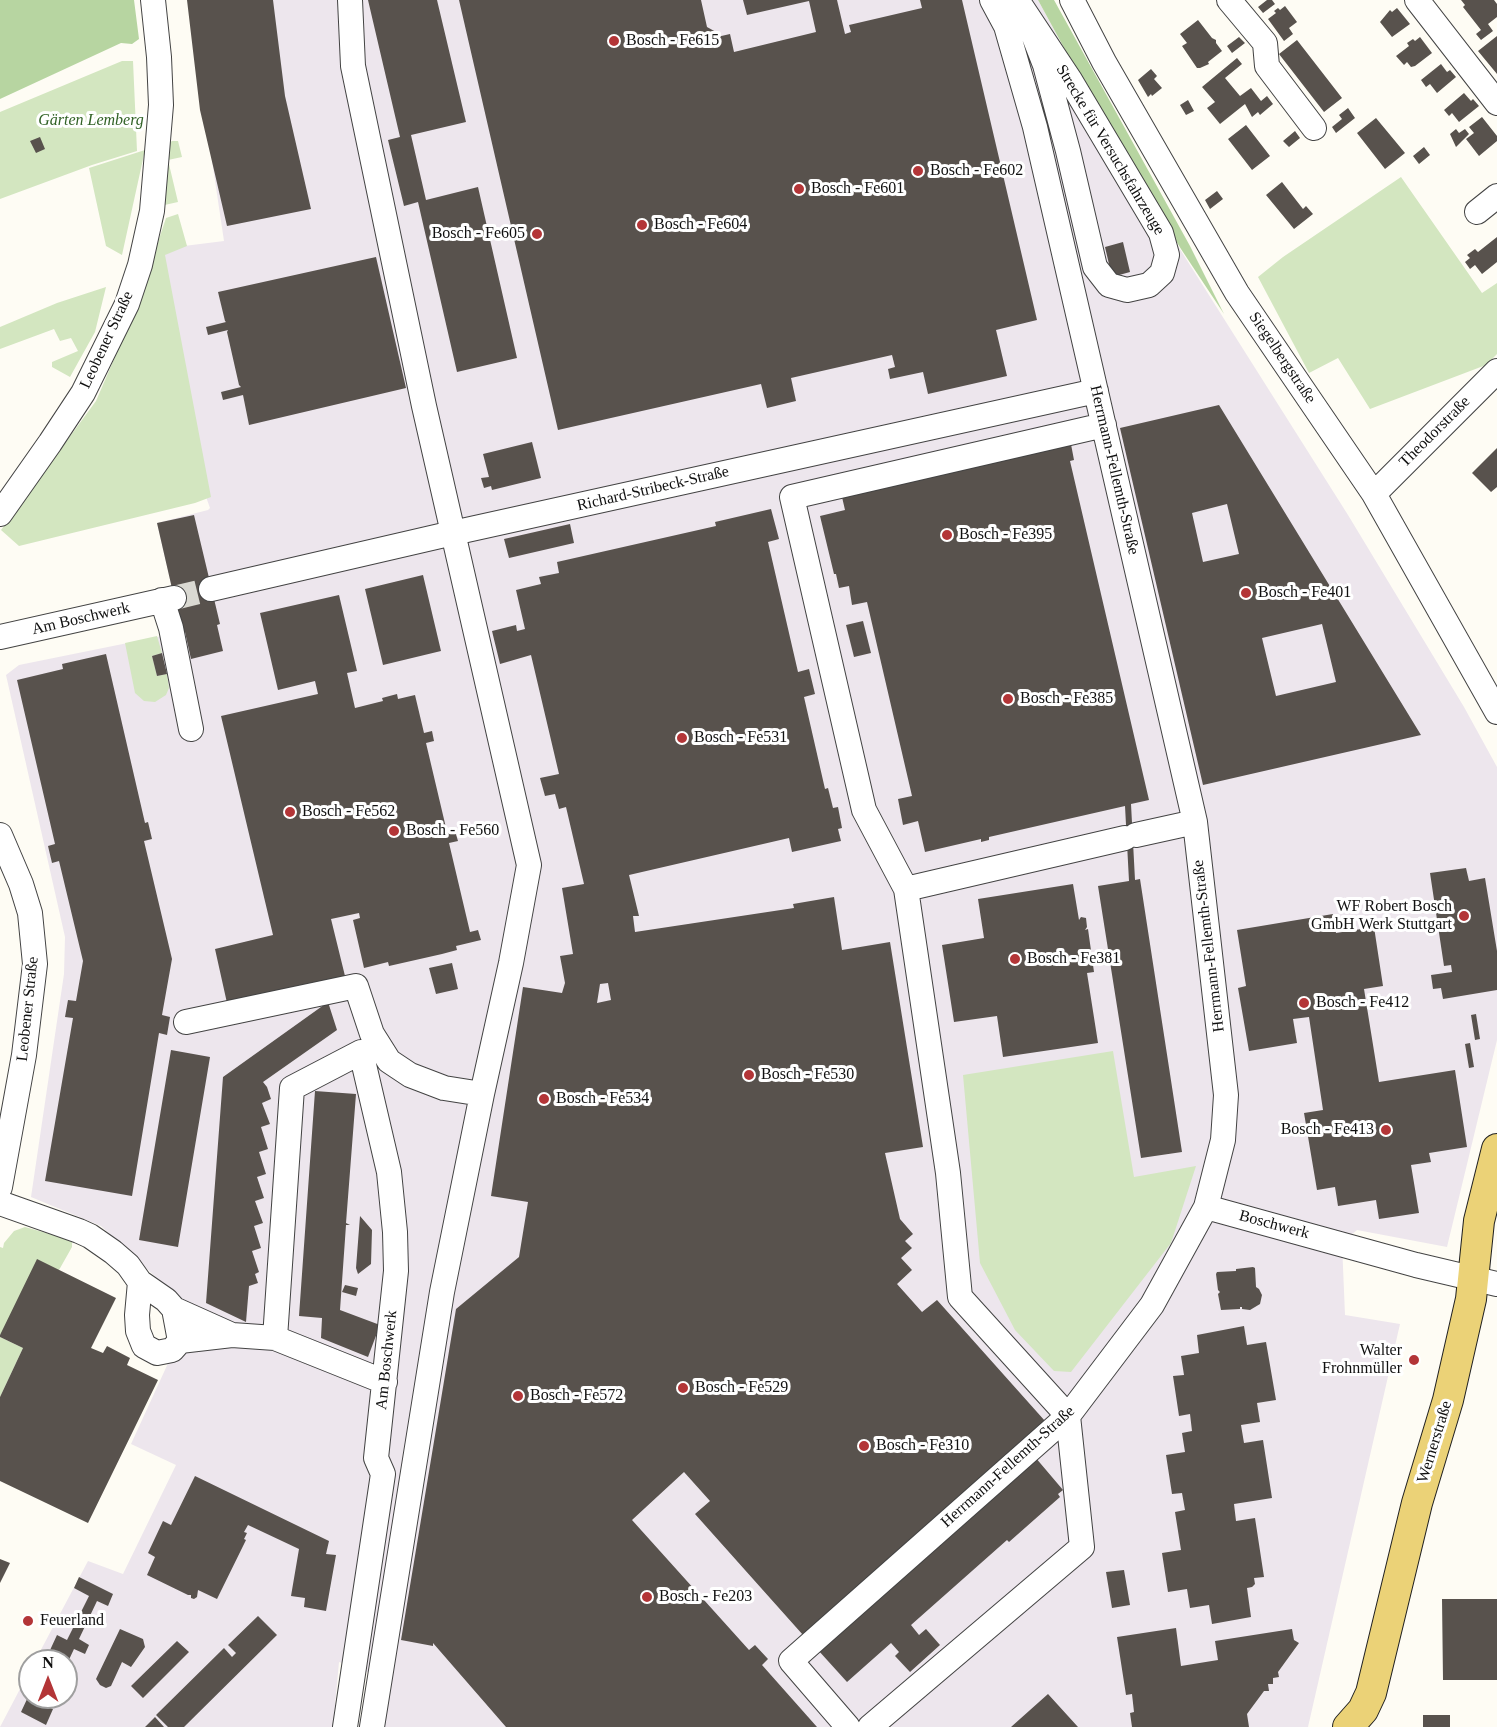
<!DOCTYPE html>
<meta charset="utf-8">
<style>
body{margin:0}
#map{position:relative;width:1497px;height:1727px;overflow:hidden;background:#fefcf4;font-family:Georgia,serif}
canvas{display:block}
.north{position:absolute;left:18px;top:1649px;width:60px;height:60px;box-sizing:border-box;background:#fff;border:2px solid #9f9f9f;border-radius:50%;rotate:0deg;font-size:16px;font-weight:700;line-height:24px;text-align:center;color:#101010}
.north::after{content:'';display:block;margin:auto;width:21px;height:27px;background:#b33537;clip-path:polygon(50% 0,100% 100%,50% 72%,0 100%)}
</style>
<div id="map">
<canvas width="1497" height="1727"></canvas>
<div class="north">N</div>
</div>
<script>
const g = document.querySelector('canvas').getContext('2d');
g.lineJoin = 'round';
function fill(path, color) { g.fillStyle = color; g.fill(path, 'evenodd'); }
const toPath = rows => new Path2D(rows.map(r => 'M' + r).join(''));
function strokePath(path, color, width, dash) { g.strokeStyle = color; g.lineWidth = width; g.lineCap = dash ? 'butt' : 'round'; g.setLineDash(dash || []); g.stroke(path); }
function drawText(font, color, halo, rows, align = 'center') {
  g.font = font + ' Georgia,serif'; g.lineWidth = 6; g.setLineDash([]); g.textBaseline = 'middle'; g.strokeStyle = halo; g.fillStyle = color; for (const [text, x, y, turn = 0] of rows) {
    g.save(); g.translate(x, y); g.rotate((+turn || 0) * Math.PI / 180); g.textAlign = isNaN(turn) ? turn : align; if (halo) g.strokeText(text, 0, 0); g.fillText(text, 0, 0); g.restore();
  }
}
fill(toPath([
 [188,0,1038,0,1106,126,1183,254,1348,515,1464,707,1497,767,1497,1040,1447,1247,1357,1230,1342,1243,1345,1315,1400,1324,1308,1727,359,1727,370,1673,339,1662,333,1727,0,1727,30,1670,30,1697,66,1697,66,1661,35,1661,88,1561,123,1574,176,1465,131,1444,192,1311,101,1226,31,1197,64,974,65,937,6,675,19,665,182,632,157,523,208,510,210,508,174,407,160,249,224,241]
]), '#ede6ed');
fill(toPath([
 [122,61,133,61,137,151,92,165,0,199,0,112],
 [172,141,178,141,182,157,168,160,178,202,160,206,166,145],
 [145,150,122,255,106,246,89,168],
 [1401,177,1482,293,1497,283,1497,354,1486,365,1370,409,1338,358,1309,373,1258,277,1283,257],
 [178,214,187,246,165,255,211,497,195,503,19,546,1,530,96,401,136,308,166,218],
 [106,287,95,332,70,377,52,367,52,362,78,351,71,338,60,341,54,329,0,349,0,327,57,303],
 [157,636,162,653,152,656,157,676,167,674,169,688,166,695,155,702,144,701,135,693,125,643],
 [1113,1051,1134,1177,1196,1166,1171,1243,1071,1372,1054,1371,1015,1330,980,1263,963,1075],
 [25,1227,57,1236,72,1242,72,1247,59,1270,0,1335,0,1247,3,1248,4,1243,14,1231],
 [0,1337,23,1348,0,1397]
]), '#d3e6c0');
fill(toPath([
 [0,0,134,0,139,39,132,44,121,43,0,99],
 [1038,0,1054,0,1190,246,1224,314,1181,249,1106,125]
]), '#b7d5a1');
fill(toPath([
 [187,0,273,0,285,96,311,209,227,226,200,110],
 [368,0,437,0,466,122,411,135,426,200,478,187,517,358,457,372,418,202,404,206,388,140,400,137],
 [459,0,701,0,707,27,716,32,717,37,730,34,734,52,816,32,809,1,747,15,743,0,837,0,845,34,851,32,849,25,922,8,920,0,962,0,1037,320,996,330,1007,376,928,394,923,372,890,379,888,369,895,367,892,355,791,378,796,401,767,408,761,384,558,430],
 [1267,0,1272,0,1275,4,1263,13,1258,7],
 [1461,0,1494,0,1497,4,1497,17,1488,24,1493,31,1481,40,1476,34,1481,30,1463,7,1465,5],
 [1285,6,1297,22,1289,28,1293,34,1284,41,1268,19,1276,13,1274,11,1278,8,1280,10],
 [1397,8,1410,24,1392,37,1380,22,1390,10,1392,12],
 [1198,20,1212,38,1216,40,1216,43,1222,51,1208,62,1209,64,1200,68,1197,68,1182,46,1187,43,1180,34],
 [1497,36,1497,74,1478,51],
 [1239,37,1245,43,1232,53,1227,46],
 [1420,37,1432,53,1415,66,1411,67,1407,62,1404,65,1396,56,1409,46,1407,43,1413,39,1415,41],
 [1297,40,1342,98,1324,112,1279,54],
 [1237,58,1242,64,1225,78,1240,96,1251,88,1261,101,1267,96,1273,104,1260,115,1258,112,1252,117,1245,104,1220,124,1207,108,1215,102,1202,87],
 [1441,64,1447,72,1450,70,1456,77,1437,93,1430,84,1426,87,1421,80],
 [1151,69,1157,76,1154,79,1162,88,1152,96,1151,94,1148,97,1138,80],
 [1464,93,1471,101,1473,99,1479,106,1459,122,1452,113,1449,116,1444,110],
 [1188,100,1194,111,1186,115,1180,105],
 [1348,108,1355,118,1336,133,1332,127,1342,119,1339,115],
 [1482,117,1497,136,1497,141,1479,156,1466,139,1474,133,1469,127],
 [1376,118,1405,153,1385,169,1357,133],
 [1246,125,1270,156,1252,170,1228,139],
 [1456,129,1459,133,1465,129,1469,134,1456,147,1450,134],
 [1295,131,1300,138,1289,147,1283,141],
 [40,137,45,149,36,153,30,141],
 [1424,147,1430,155,1419,164,1413,156],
 [1282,182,1303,209,1306,206,1313,214,1294,229,1266,195],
 [1217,191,1223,199,1210,209,1205,200],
 [1497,237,1497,262,1482,274,1475,265,1470,269,1465,262,1470,258,1467,255,1475,249,1478,252],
 [1123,242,1130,272,1112,277,1105,247],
 [376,257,406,388,249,425,243,395,223,400,221,392,241,387,239,385,227,332,228,330,208,335,206,327,226,322,225,321,218,292],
 [1219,405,1421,735,1203,785,1120,428],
 [1227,504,1239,554,1203,562,1192,513],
 [1322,624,1336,682,1276,696,1262,638],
 [1070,439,1074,460,1070,461,1149,800,1131,804,1135,880,1140,879,1182,1152,1141,1158,1098,886,1129,881,1125,806,989,837,989,840,981,842,981,839,925,852,918,821,903,825,898,799,912,796,867,602,852,605,849,586,839,588,836,574,834,574,820,516,845,510,842,497],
 [532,442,541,478,492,490,491,486,484,488,481,478,489,477,483,454],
 [1497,448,1497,487,1491,492,1472,473],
 [771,509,779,539,768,542,798,672,809,669,815,694,804,697,825,789,828,788,833,808,838,807,842,828,838,829,841,841,792,852,789,838,629,875,639,916,633,916,635,932,794,908,793,904,834,897,842,950,890,942,923,1147,885,1153,900,1219,913,1234,905,1241,912,1248,901,1258,912,1270,897,1284,922,1312,937,1300,1045,1421,803,1635,695,1514,710,1501,684,1472,632,1520,749,1650,755,1645,768,1659,762,1665,817,1727,506,1727,433,1643,433,1646,401,1640,456,1309,519,1257,528,1202,491,1196,523,987,562,993,565,983,560,956,573,954,562,888,584,884,566,807,559,809,555,794,545,796,540,778,559,774,531,655,500,664,492,631,516,625,517,631,525,629,516,590,541,584,539,577,559,573,557,562,716,526,715,522],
 [608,983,611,1000,597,1003,600,984],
 [194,515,220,624,217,625,223,651,191,659,185,632,182,632,157,523],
 [570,524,574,543,509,558,504,539],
 [423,575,441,651,383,665,365,589],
 [339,595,357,671,347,673,355,708,383,701,382,698,397,694,398,699,415,695,424,733,432,731,434,741,426,743,447,832,455,831,458,841,449,843,470,932,478,930,481,940,456,946,457,950,442,954,389,966,388,962,364,968,353,920,360,918,359,913,331,919,345,976,227,1003,215,949,273,935,221,716,318,694,315,681,278,690,260,613],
 [863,621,871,653,854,657,846,625],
 [162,653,167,674,157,676,152,656],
 [106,654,145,823,148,822,152,839,144,841,172,959,162,1015,170,1017,167,1035,159,1033,132,1196,45,1181,73,1018,65,1017,68,1000,76,1001,83,961,59,861,52,863,48,846,55,844,17,680,63,669,62,664],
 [1466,868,1469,881,1485,878,1497,951,1497,990,1443,999,1441,988,1433,989,1431,975,1452,972,1451,965,1444,966,1430,873],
 [1073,884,1079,920,1081,917,1086,918,1087,927,1085,930,1088,929,1094,972,1087,973,1098,1043,1003,1057,997,1016,954,1022,942,945,984,938,978,899],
 [1333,914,1336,933,1374,927,1383,986,1364,989,1379,1082,1455,1070,1467,1147,1429,1153,1431,1162,1411,1165,1419,1213,1379,1219,1376,1200,1338,1206,1335,1187,1317,1190,1304,1113,1323,1110,1309,1017,1293,1019,1297,1043,1249,1051,1238,988,1246,986,1237,930],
 [452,963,458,989,436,994,429,968],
 [328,1002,337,1030,263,1082,267,1087,271,1099,262,1103,270,1124,261,1127,268,1149,259,1152,266,1174,257,1177,264,1198,255,1201,263,1223,254,1226,261,1248,252,1251,259,1272,255,1274,258,1283,249,1286,246,1322,206,1303,223,1077],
 [1476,1014,1480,1039,1475,1040,1471,1015],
 [1470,1043,1474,1067,1469,1068,1465,1044],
 [171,1050,210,1057,178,1247,139,1240],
 [315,1091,356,1094,346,1223,350,1225,346,1225,340,1310,380,1325,368,1357,321,1338,322,1318,299,1316],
 [360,1216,372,1230,371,1264,358,1274,356,1268],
 [37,1259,116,1298,91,1348,103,1353,107,1346,130,1358,127,1365,158,1380,88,1523,0,1481,0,1397,23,1348,0,1337,0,1335],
 [1253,1267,1255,1268,1256,1287,1259,1289,1262,1295,1260,1304,1250,1310,1242,1309,1242,1307,1240,1307,1240,1309,1221,1310,1218,1294,1220,1292,1218,1290,1216,1274,1217,1272,1236,1271,1236,1269],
 [345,1285,358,1288,356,1296,342,1292],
 [1244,1326,1247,1345,1266,1342,1276,1400,1257,1403,1260,1422,1241,1425,1244,1443,1263,1440,1272,1498,1234,1504,1236,1521,1255,1518,1264,1577,1254,1578,1255,1584,1252,1587,1247,1588,1251,1617,1212,1624,1209,1605,1190,1608,1187,1589,1168,1592,1162,1553,1181,1550,1175,1512,1185,1510,1182,1493,1172,1494,1166,1455,1185,1452,1182,1433,1192,1431,1190,1414,1179,1416,1173,1376,1184,1375,1181,1356,1199,1353,1197,1335],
 [1035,1457,1063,1490,1058,1494,1060,1497,1009,1542,1007,1540,911,1625,919,1635,926,1629,940,1645,910,1672,895,1656,899,1652,891,1643,847,1682,818,1650],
 [195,1476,329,1541,326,1554,336,1555,326,1611,304,1607,305,1598,291,1596,299,1549,248,1525,244,1532,247,1533,244,1539,246,1540,217,1599,198,1590,197,1597,194,1599,191,1598,191,1595,188,1595,147,1575,155,1557,148,1553,163,1521,171,1525],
 [0,1559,10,1563,0,1583],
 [1124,1570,1130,1605,1112,1608,1106,1572],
 [79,1577,113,1594,108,1606,97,1601,79,1639,89,1645,85,1654,74,1649,66,1666,66,1661,45,1661,57,1635,67,1640,89,1596,74,1588],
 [1442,1599,1497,1599,1497,1680,1443,1680],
 [258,1616,277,1635,184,1727,168,1727,156,1715,224,1648,232,1657,236,1653,228,1645],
 [1176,1628,1181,1666,1218,1660,1215,1641,1292,1629,1294,1640,1299,1643,1278,1672,1279,1677,1273,1678,1273,1684,1268,1684,1269,1691,1264,1691,1247,1714,1249,1727,1132,1727,1130,1713,1134,1712,1132,1694,1126,1695,1117,1637],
 [120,1629,143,1639,145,1647,131,1667,122,1662,111,1686,106,1688,100,1685,96,1679],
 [177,1641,189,1652,143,1698,131,1686],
 [1048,1694,1078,1727,1011,1727],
 [28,1697,44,1697,41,1704,53,1709,46,1725,21,1712],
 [1423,1715,1450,1715,1450,1727,1423,1727],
 [155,1717,164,1727,145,1727]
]), '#58524d');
strokePath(toPath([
 [174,598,211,589]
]), '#dad9d2', 24, [24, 12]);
const minor = toPath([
 [350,0,353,66,424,406,529,865,511,963,482,1094,442,1292,372,1727],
 [1017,0,1070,80,1161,233,1167,255,1162,273,1149,285,1127,290,1109,285,1095,267,1068,151,1045,65,1024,11],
 [1072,0,1104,62,1237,293,1374,494,1497,712],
 [1229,0,1265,43,1267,66,1314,128],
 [1417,0,1497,103],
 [1477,212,1497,196],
 [1374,494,1497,371],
 [0,514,50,443,83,393,127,304,140,265,152,211,161,105,159,57,153,0],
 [211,589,453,533,1096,391],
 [162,600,171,628,191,729],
 [0,637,174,598],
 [0,835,21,884,30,913,35,964,24,1055,0,1187],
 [1136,835,1195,822],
 [906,889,864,810,792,497,1104,425],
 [186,1022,356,986,372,1034,389,1061,410,1075,444,1088,482,1094],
 [0,1203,79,1231,90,1236,113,1252,128,1265,140,1282,166,1300,174,1309,180,1341,172,1350,157,1353,144,1346,138,1331,137,1315,140,1282],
 [1206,1207,1416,1265,1497,1284],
 [174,1309,232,1335],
 [275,1338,292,1088,361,1052,389,1172,395,1232,396,1271,376,1458,383,1474,345,1727],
 [180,1341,232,1335,275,1338,385,1382],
 [848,1727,791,1661,1068,1416,1152,1305,1206,1207,1223,1140,1226,1095,1195,822,1035,127,1006,26,992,0],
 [870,1727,1082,1547,1068,1416,960,1297,948,1173,906,889,1125,838]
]);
const major = toPath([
 [1348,1727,1363,1710,1371,1693,1417,1503,1448,1400,1471,1299,1479,1221,1497,1149]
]);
strokePath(minor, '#434343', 26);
strokePath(major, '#212121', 32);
strokePath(minor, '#fff', 24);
strokePath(major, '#ebd277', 30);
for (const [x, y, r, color] of [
 [614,41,6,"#b33537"],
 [918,171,6,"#b33537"],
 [799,189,6,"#b33537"],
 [642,225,6,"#b33537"],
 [537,234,6,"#b33537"],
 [947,535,6,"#b33537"],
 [1246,593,6,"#b33537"],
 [1008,699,6,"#b33537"],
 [682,738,6,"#b33537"],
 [290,812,6,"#b33537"],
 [394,831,6,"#b33537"],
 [1464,916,6,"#b33537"],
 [1015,959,6,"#b33537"],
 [1304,1003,6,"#b33537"],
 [749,1075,6,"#b33537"],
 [544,1099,6,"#b33537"],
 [1386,1130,6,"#b33537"],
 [1414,1360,6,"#b33537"],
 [683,1388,6,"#b33537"],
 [518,1396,6,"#b33537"],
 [864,1446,6,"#b33537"],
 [647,1597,6,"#b33537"],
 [28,1621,6,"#b33537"]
]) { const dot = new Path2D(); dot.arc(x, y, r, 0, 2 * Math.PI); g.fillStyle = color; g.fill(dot); strokePath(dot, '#fff', 2); }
drawText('16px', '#101010', '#fff', [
 ["Bosch - Fe615",626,41],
 ["Bosch - Fe602",930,171],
 ["Bosch - Fe601",811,189],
 ["Bosch - Fe604",654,225],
 ["Bosch - Fe605",525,234,"right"],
 ["Bosch - Fe395",959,535],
 ["Bosch - Fe401",1258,593],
 ["Bosch - Fe385",1020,699],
 ["Bosch - Fe531",694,738],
 ["Bosch - Fe562",302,812],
 ["Bosch - Fe560",406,831],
 ["WF Robert Bosch",1452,907,"right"],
 ["GmbH Werk Stuttgart",1452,925,"right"],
 ["Bosch - Fe381",1027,959],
 ["Bosch - Fe412",1316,1003],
 ["Bosch - Fe530",761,1075],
 ["Bosch - Fe534",556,1099],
 ["Bosch - Fe413",1374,1130,"right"],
 ["Walter",1402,1351,"right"],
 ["Frohnmüller",1402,1369,"right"],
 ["Bosch - Fe529",695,1388],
 ["Bosch - Fe572",530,1396],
 ["Bosch - Fe310",876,1446],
 ["Bosch - Fe203",659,1597],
 ["Feuerland",40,1621]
], 'left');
drawText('italic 16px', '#316226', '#fff', [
 ["Gärten Lemberg",91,121]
]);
drawText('16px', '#101010', '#fff', [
 ["Strecke für Versuchsfahrzeuge",1110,150,59],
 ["Leobener Straße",107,340,-65],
 ["Siegelbergstraße",1282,358,56],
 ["Theodorstraße",1435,432,-45],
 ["Herrmann-Fellemth-Straße",1114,470,77],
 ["Richard-Stribeck-Straße",653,489,-13],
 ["Am Boschwerk",81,619,-13],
 ["Herrmann-Fellemth-Straße",1209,946,-97],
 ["Leobener Straße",28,1009,-84],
 ["Boschwerk",1274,1225,15],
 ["Am Boschwerk",387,1360,-84],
 ["Wernerstraße",1435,1442,-73],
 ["Herrmann-Fellemth-Straße",1008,1467,-42]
]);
</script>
